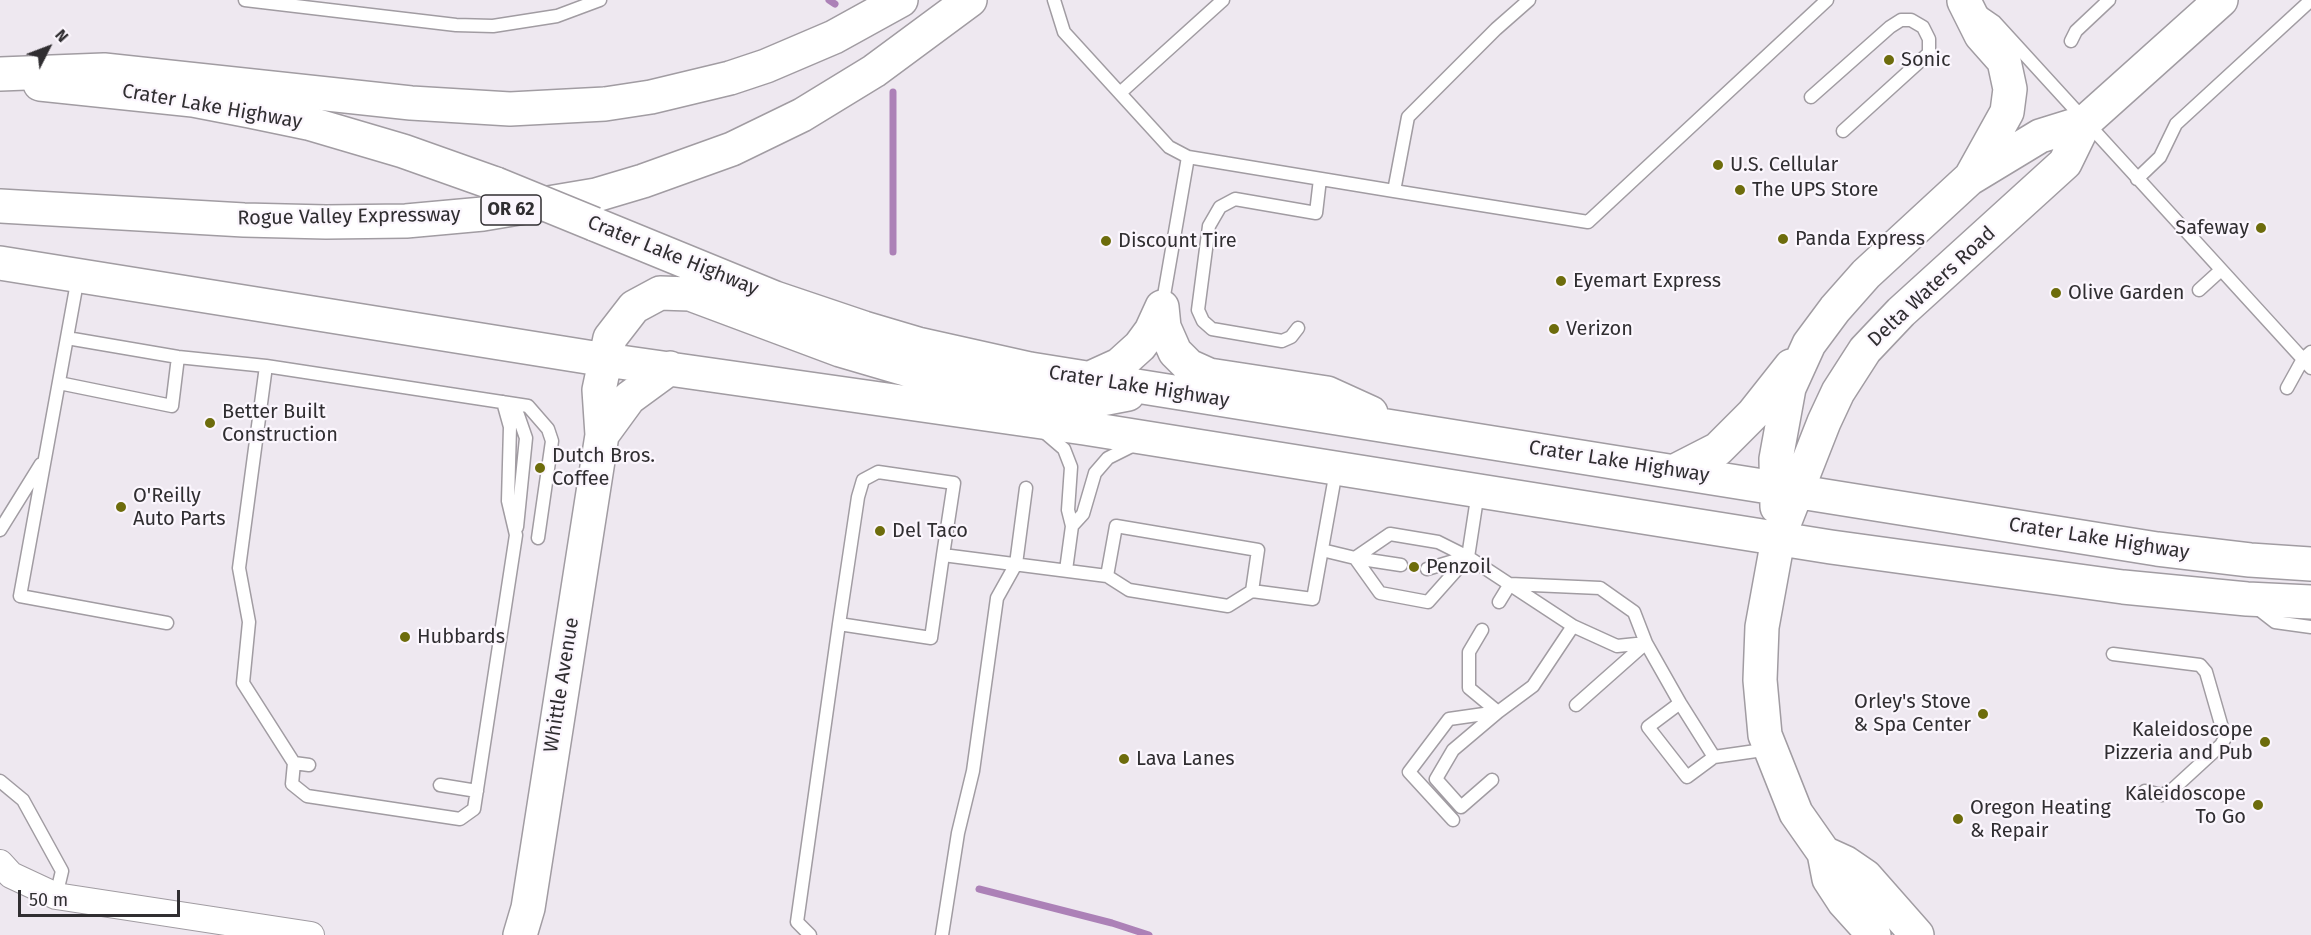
<!DOCTYPE html>
<style>
body{margin:0}
#map{position:relative;width:2311px;height:935px;overflow:hidden;background:#eee8f0;font-family:"Fira Sans",sans-serif}
canvas{display:block}
.north{position:absolute;left:18px;top:18px;width:60px;height:60px;-webkit-text-stroke:4px #fbf6fd;paint-order:stroke;rotate:48deg;font-size:16px;font-weight:700;line-height:24px;text-align:center;color:#302e31}
.north::after{content:'';display:block;margin:auto;width:21px;height:27px;background:#302e31;clip-path:polygon(50% 0,100% 100%,50% 72%,0 100%)}
.scale{position:absolute;left:18px;top:890px;width:162px;height:27px;box-sizing:border-box;border:3px solid #302e31;border-top:0;padding-left:8px;font-size:18px;line-height:21px;white-space:nowrap;color:#302e31;-webkit-text-stroke:4px #fbf6fd;paint-order:stroke}
</style>
<div id="map">
<canvas width="2311" height="935"></canvas>
<div class="north">N</div>
<div class="scale">50 m</div>
</div>
<script>
const g = document.querySelector('canvas').getContext('2d');
g.lineJoin = 'round';
const toPath = rows => new Path2D(rows.map(r => 'M' + r).join(''));
function strokePath(path, color, width, dash) { g.strokeStyle = color; g.lineWidth = width; g.lineCap = dash ? 'butt' : 'round'; g.setLineDash(dash || []); g.stroke(path); }
function drawText(font, color, halo, rows, align = 'center') {
  g.font = font + ' "Fira Sans",sans-serif'; g.lineWidth = 4.5; g.setLineDash([]); g.textBaseline = 'middle'; g.strokeStyle = halo; g.fillStyle = color; for (const [text, x, y, turn = 0] of rows) {
    g.save(); g.translate(x, y); g.rotate((+turn || 0) * Math.PI / 180); g.textAlign = isNaN(turn) ? turn : align; if (halo) g.strokeText(text, 0, 0); g.fillText(text, 0, 0); g.restore();
  }
}
strokePath(toPath([
 [829,0,835,4],
 [893,252,893,92],
 [979,889,1112,923,1149,935]
]), '#ac81b7', 7);
const lane = toPath([
 [245,0,456,25,493,26,557,16,600,0],
 [1054,0,1064,32,1169,147,1188,157],
 [1529,0,1496,29,1408,117,1394,191,1588,222,1827,0],
 [1979,11,1995,22,2311,368],
 [2071,41,2076,31,2109,0],
 [1120,93,1223,0],
 [1811,97,1890,27,1901,20,1911,20,1923,27,1929,39,1929,53,1843,131],
 [2137,179,2160,157,2176,124,2311,0],
 [78,277,20,596,167,623],
 [2199,290,2221,270],
 [1162,307,1188,157,1394,191],
 [1298,328,1291,337,1282,341,1212,329,1203,321,1198,310,1209,226,1220,207,1235,199,1316,213,1320,179],
 [67,338,178,357,266,366],
 [59,383,172,406,178,357],
 [2287,388,2303,359,2311,352],
 [503,402,510,427,508,501,516,535,474,809,460,819,307,796,292,784,294,763,243,683,249,622,239,568,266,366,528,406,548,429,552,441,538,538],
 [504,403,518,415,526,438,517,527],
 [1043,431,1064,449,1071,467,1068,510,1072,526,1083,514,1095,473,1108,458,1134,445],
 [0,530,41,464],
 [1322,550,1355,558,1390,534,1438,542,1468,557,1573,626,1617,646,1646,643,1680,703,1714,757,1770,749],
 [1355,558,1380,593,1428,602,1468,557,1478,492],
 [1355,558,1401,565],
 [1427,569,1467,557],
 [1066,570,1072,526],
 [1107,576,1116,526,1258,550,1252,591],
 [1499,602,1510,584,1600,588,1634,612,1646,643,1576,705],
 [2257,608,2275,622,2311,627],
 [839,624,858,497,863,480,878,472,954,483,943,555,1107,576,1129,590,1228,606,1252,591,1313,599,1336,471],
 [1482,630,1469,652,1469,688,1498,712,1453,750,1436,779,1461,807,1492,780],
 [2113,654,2200,665,2206,672,2225,738,2221,745,2172,790,2162,795,2145,791],
 [1680,703,1648,727,1687,777,1714,757],
 [294,763,309,765],
 [0,781,23,800,62,871,56,896],
 [440,785,477,791],
 [1453,820,1409,772,1449,719,1498,712,1533,686,1573,626],
 [810,935,797,922,839,624,931,638,943,555],
 [942,935,958,833,973,771,997,598,1016,564,1026,488]
]);
const street = toPath([
 [0,863,11,875,56,896,311,935]
]);
const secondary = toPath([
 [1964,1,1981,35,2004,61,2010,89,2007,112,1972,175],
 [40,84,193,100,250,111,308,123,403,151,496,184],
 [594,224,775,298,864,328,918,344,1030,369,2157,549,2250,560,2311,564],
 [0,263,606,360,1084,428,1831,547,2123,587,2247,599,2311,602],
 [1162,307,1164,327,1175,352,1189,366,1209,375,1327,393,1371,413],
 [1086,380,1119,365,1140,346,1151,331,1162,307],
 [602,435,629,398,670,368],
 [1675,471,1718,449,1753,414,1791,366],
 [1777,507,1776,459,1789,388,1809,344,1835,309,1866,274,1969,179,2040,136,2085,122],
 [1824,853,1846,863,1865,876,1917,935],
 [520,935,528,908,602,435,599,390,610,338,634,307,660,293,690,294,840,350,922,374,1016,395,1081,403,1128,394],
 [1874,935,1844,902,1829,879,1824,853,1796,813,1765,735,1760,680,1762,627,1778,539,1824,422,1838,392,1865,350,1901,312,2065,163,2085,122,2221,0]
]);
const highway = toPath([
 [0,74,104,70,411,103,510,109,605,104,651,97,730,78,766,66,834,37,901,0],
 [0,206,244,220,326,222,406,221,483,214,596,195,643,181,732,149,802,115,874,71,970,0]
]);
strokePath(lane, '#a19ca2', 15);
strokePath(street, '#a19ca2', 28);
strokePath(secondary, '#a19ca2', 36);
strokePath(highway, '#a19ca2', 36);
strokePath(lane, '#fff', 12);
strokePath(street, '#fff', 26);
strokePath(secondary, '#fff', 33);
strokePath(highway, '#fff', 33);
const secondaryBridge = toPath([
 [496,184,594,224]
]);
strokePath(secondaryBridge, '#a19ca2', 36, []);
strokePath(secondaryBridge, '#fff', 33);
for (const [x, y, r, color] of [
 [1889,60,6,"#6d6c0c"],
 [1718,165,6,"#6d6c0c"],
 [1740,190,6,"#6d6c0c"],
 [2261,228,6,"#6d6c0c"],
 [1783,239,6,"#6d6c0c"],
 [1106,241,6,"#6d6c0c"],
 [1561,281,6,"#6d6c0c"],
 [2056,293,6,"#6d6c0c"],
 [1554,329,6,"#6d6c0c"],
 [210,423,6,"#6d6c0c"],
 [540,468,6,"#6d6c0c"],
 [121,507,6,"#6d6c0c"],
 [880,531,6,"#6d6c0c"],
 [1414,567,6,"#6d6c0c"],
 [405,637,6,"#6d6c0c"],
 [1983,714,6,"#6d6c0c"],
 [2265,742,6,"#6d6c0c"],
 [1124,759,6,"#6d6c0c"],
 [2258,805,6,"#6d6c0c"],
 [1958,819,6,"#6d6c0c"]
]) { const dot = new Path2D(); dot.arc(x, y, r, 0, 2 * Math.PI); g.fillStyle = color; g.fill(dot); strokePath(dot, '#fbf6fd', 2); }
for (const [x, y, w] of [
 [511,210,60]
]) { const box = new Path2D(); box.roundRect(x - w / 2, y - 15, w, 30, 4.5); g.fillStyle = '#fbf6fd'; g.fill(box); strokePath(box, '#302e31', 1.5); }
drawText('bold 18px', '#302e31', null, [
 ["OR 62",511,210]
]);
drawText('20px', '#302e31', '#fbf6fd', [
 ["Sonic",1901,60],
 ["U.S. Cellular",1730,165],
 ["The UPS Store",1752,190],
 ["Safeway",2249,228,"right"],
 ["Panda Express",1795,239],
 ["Discount Tire",1118,241],
 ["Eyemart Express",1573,281],
 ["Olive Garden",2068,293],
 ["Verizon",1566,329],
 ["Better Built",222,412],
 ["Construction",222,435],
 ["Dutch Bros.",552,456],
 ["Coffee",552,479],
 ["O'Reilly",133,496],
 ["Auto Parts",133,519],
 ["Del Taco",892,531],
 ["Penzoil",1426,567],
 ["Hubbards",417,637],
 ["Orley's Stove",1971,702,"right"],
 ["& Spa Center",1971,725,"right"],
 ["Kaleidoscope",2253,730,"right"],
 ["Pizzeria and Pub",2253,753,"right"],
 ["Lava Lanes",1136,759],
 ["Kaleidoscope",2246,794,"right"],
 ["To Go",2246,817,"right"],
 ["Oregon Heating",1970,808],
 ["& Repair",1970,831]
], 'left');
drawText('20px', '#302e31', '#fbf6fd', [
 ["Crater Lake Highway",212,107,10],
 ["Rogue Valley Expressway",349,217,-1],
 ["Crater Lake Highway",673,256,22],
 ["Delta Waters Road",1932,287,-43],
 ["Crater Lake Highway",1139,387,9],
 ["Crater Lake Highway",1619,462,9],
 ["Crater Lake Highway",2099,539,9],
 ["Whittle Avenue",562,685,-81]
]);
</script>
